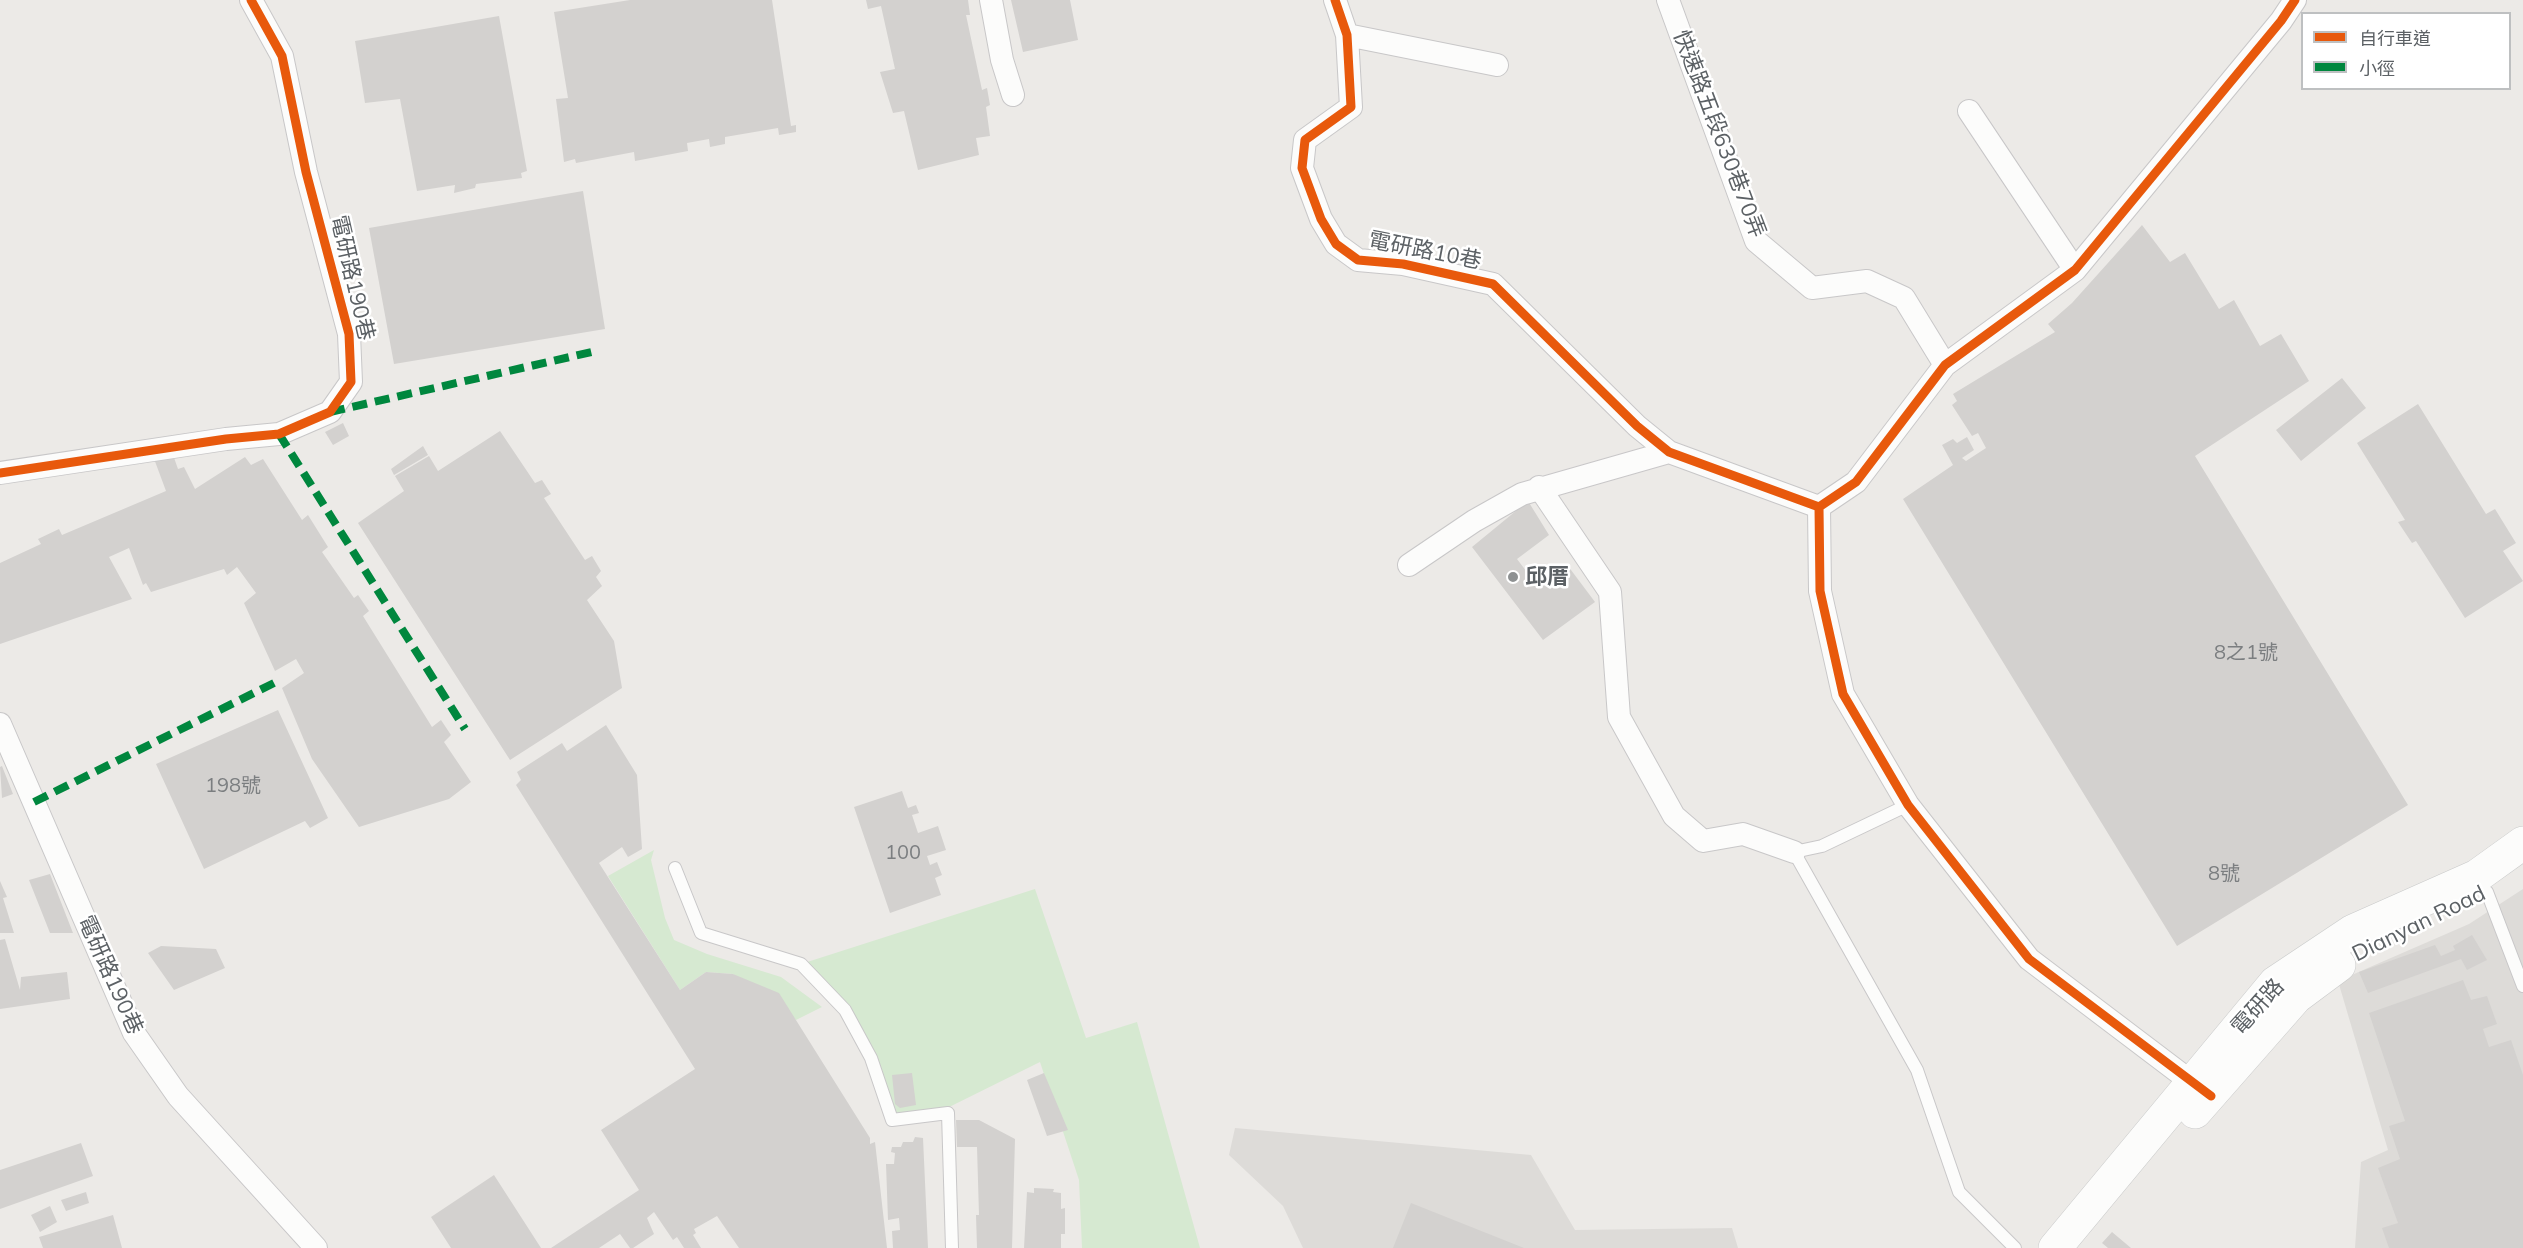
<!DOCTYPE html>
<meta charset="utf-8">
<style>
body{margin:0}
#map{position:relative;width:2523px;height:1248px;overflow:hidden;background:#eceae7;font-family:Mulish,"Noto Sans TC",sans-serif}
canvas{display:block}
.legend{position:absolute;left:2301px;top:12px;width:210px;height:78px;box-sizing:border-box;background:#fff;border:2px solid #bec0c1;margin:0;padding:8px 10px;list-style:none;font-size:18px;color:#5c6165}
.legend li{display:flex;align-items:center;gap:12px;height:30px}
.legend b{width:30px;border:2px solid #bec0c1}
</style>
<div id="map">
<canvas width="2523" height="1248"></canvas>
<ul class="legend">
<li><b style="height:8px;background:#e8590c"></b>自行車道</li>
<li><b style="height:8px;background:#00873e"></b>小徑</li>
</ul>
</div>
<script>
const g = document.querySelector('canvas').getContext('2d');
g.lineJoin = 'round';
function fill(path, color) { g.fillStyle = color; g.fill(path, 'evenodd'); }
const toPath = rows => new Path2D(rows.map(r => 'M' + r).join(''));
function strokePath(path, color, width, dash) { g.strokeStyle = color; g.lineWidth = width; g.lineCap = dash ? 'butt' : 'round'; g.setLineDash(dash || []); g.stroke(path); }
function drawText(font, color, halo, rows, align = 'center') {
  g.font = font + ' Mulish,"Noto Sans TC",sans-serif'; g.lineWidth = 5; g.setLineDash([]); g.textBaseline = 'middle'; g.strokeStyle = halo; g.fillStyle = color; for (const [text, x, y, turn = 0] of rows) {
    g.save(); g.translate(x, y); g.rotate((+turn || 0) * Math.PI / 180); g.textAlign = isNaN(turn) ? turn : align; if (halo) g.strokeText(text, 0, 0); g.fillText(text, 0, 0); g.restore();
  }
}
fill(toPath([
 [2523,889,2523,1248,2355,1248,2361,1162,2388,1150,2338,981,2469,924],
 [1235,1128,1531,1155,1575,1230,1732,1228,1738,1248,1303,1248,1283,1206,1229,1155]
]), '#dddbd8');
fill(toPath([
 [654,850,651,860,665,918,674,940,707,954,781,977,822,1007,796,1020,733,974,706,972,680,990,608,876],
 [1035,889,1086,1038,1137,1022,1200,1248,1082,1248,1079,1180,1040,1062,929,1117,892,1120,845,1010,801,964]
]), '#d6e9d1');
fill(toPath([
 [630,0,772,0,791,126,796,125,796,132,779,135,778,128,725,137,725,144,710,147,709,139,687,143,688,151,635,161,634,152,576,163,575,159,564,162,556,99,568,98,554,12],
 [866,0,968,0,970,15,966,15,982,90,987,88,990,105,986,107,990,136,976,138,979,155,918,170,904,111,893,113,880,72,895,69,881,6,868,9],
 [1011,0,1070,0,1078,40,1023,52],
 [499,16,527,171,521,173,522,178,476,184,475,188,454,193,455,185,417,191,400,99,365,103,355,41],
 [583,191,605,329,394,364,369,228],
 [2142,225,2170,262,2185,253,2219,309,2234,300,2260,346,2281,334,2309,381,2195,456,2408,805,2177,946,1903,499,1953,465,1942,445,1953,439,1957,443,1967,437,1974,450,1962,458,1966,461,1986,448,1978,433,1972,436,1952,405,1957,401,1953,394,2055,332,2048,324,2072,303],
 [2342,378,2366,408,2301,461,2276,430],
 [2418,404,2486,514,2495,509,2516,543,2503,551,2523,581,2465,618,2416,541,2412,543,2398,522,2405,520,2357,443],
 [343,423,349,436,333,445,325,432],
 [500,431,535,483,542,480,551,494,544,498,585,560,592,556,601,571,596,577,602,586,587,600,614,641,622,688,510,760,358,523,404,491,395,476,429,456,438,471],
 [423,446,428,455,394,475,391,469],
 [172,452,178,469,184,467,195,489,245,457,251,465,263,459,302,520,308,515,328,547,322,552,354,598,358,595,369,611,363,616,432,727,441,720,451,735,444,742,471,782,449,799,359,827,312,759,282,688,304,673,296,659,275,671,244,603,256,593,237,567,227,575,224,569,151,592,146,583,143,585,129,548,109,557,132,599,0,644,0,563,41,544,38,539,59,529,62,535,166,491,153,456],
 [1528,501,1549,535,1517,559,1539,588,1568,566,1595,602,1543,640,1472,547],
 [278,710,328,818,310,828,305,821,204,869,156,764],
 [606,725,637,775,642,849,628,857,622,847,599,863,680,990,706,972,733,974,779,993,870,1138,870,1144,875,1142,887,1248,739,1248,717,1216,694,1229,696,1233,693,1235,701,1248,684,1248,677,1237,673,1240,654,1212,647,1218,654,1234,633,1248,630,1248,620,1234,599,1248,551,1248,639,1190,601,1130,695,1069,516,785,521,780,517,772,562,743,567,751],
 [2,766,13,794,2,798,0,767],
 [902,791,908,808,916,805,919,813,912,815,918,833,938,826,946,850,927,856,930,865,937,862,942,875,935,878,941,895,890,913,854,807],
 [50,874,73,933,50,933,29,880],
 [0,881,7,897,3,898,14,933,0,933],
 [2472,935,2487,960,2467,970,2461,959,2368,993,2359,972,2435,945,2441,956,2455,950,2453,946],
 [5,939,20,990,21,977,67,972,70,999,0,1009,0,940],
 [161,946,216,949,225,968,174,990,148,953],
 [2463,980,2471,1000,2487,996,2497,1024,2483,1029,2489,1047,2511,1040,2523,1075,2523,1248,2389,1248,2382,1228,2398,1223,2378,1168,2400,1159,2389,1126,2405,1121,2369,1013],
 [912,1073,916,1105,900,1108,895,1104,892,1075],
 [1044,1073,1068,1130,1047,1136,1027,1080],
 [956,1120,979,1120,1015,1139,1012,1248,977,1248,976,1215,979,1215,977,1147,957,1147],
 [915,1137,923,1138,928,1248,893,1248,892,1231,900,1230,899,1218,888,1220,886,1164,894,1164,895,1153,891,1152,892,1147,901,1147,903,1142,913,1142],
 [81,1143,93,1176,0,1209,0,1170],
 [494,1175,541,1248,451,1248,431,1217],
 [1034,1188,1054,1189,1053,1192,1061,1193,1061,1209,1065,1208,1065,1234,1061,1234,1061,1248,1024,1248,1027,1192,1034,1193],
 [86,1192,89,1203,66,1211,61,1200],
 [1411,1203,1524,1248,1393,1248],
 [50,1206,57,1222,40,1232,31,1215],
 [113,1215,122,1248,43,1248,39,1237],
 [2112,1232,2131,1248,2108,1248,2102,1243]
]), '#d3d1cf');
const lane = toPath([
 [1908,805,1822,846,1794,852,1917,1070,1959,1192,2015,1248],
 [675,868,701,933,801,964,845,1010,871,1058,892,1120,948,1113,952,1248],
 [2487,892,2523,986]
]);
const street = toPath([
 [991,0,1002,60,1013,95],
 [1335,0,1347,35,1351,107,1305,140,1302,168,1321,219,1336,244,1358,260,1403,264,1493,284,1637,426,1669,452,1819,507],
 [1668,0,1756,241,1812,288,1867,281,1904,298,1945,365],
 [1347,35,1497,65],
 [1969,111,2075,270],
 [0,473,226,439,279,434,330,412,351,382,349,334,306,172,282,56,251,0],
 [1539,487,1610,592,1619,717,1674,816,1703,841,1743,834,1794,852],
 [1819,507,1820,591,1843,694,1908,805,2029,959,2202,1090],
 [1819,507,1856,482,1945,365,2075,270,2281,21,2295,0],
 [1409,565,1474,521,1522,494,1669,452],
 [0,724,134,1033,178,1096,316,1248]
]);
const secondary = toPath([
 [2195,1112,2296,997,2339,965],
 [2055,1248,2275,983,2353,931,2477,876,2523,843]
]);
strokePath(lane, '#c8c7c8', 14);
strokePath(street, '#c8c7c8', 24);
strokePath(secondary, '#c8c9c9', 34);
strokePath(lane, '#fcfcfb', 12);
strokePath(street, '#fcfcfb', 22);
strokePath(secondary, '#fcfcfb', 33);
strokePath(toPath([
 [330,412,596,351],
 [279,434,465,729],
 [34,802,274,683]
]), '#00873e', 8, [15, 8]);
strokePath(toPath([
 [1335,0,1347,35,1351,107,1305,140,1302,168,1321,219,1336,244,1358,260,1403,264,1493,284,1637,426,1669,452,1819,507],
 [0,473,226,439,279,434,330,412,351,382,349,334,306,172,282,56,251,0],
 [1819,507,1820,591,1843,694,1908,805,2029,959,2211,1096],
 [1819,507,1856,482,1945,365,2075,270,2281,21,2295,0]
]), '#e8590c', 9);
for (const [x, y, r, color] of [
 [1513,577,6,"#8e9192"]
]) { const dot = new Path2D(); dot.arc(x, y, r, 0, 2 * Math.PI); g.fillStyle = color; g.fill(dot); strokePath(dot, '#fff', 2); }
drawText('20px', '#7b7e80', null, [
 ["8之1號",2246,653],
 ["198號",233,786],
 ["100",903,853],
 ["8號",2224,874]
]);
drawText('22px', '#5c6165', '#fff', [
 ["快速路五段630巷70弄",1719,134,69],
 ["電研路10巷",1425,251,11],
 ["電研路190巷",352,278,77],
 ["Dianyan Road",2419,924,-26],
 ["電研路190巷",110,975,66],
 ["電研路",2258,1007,-48]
]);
drawText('bold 22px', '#5c6165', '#fff', [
 ["邱厝",1525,577]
], 'left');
</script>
